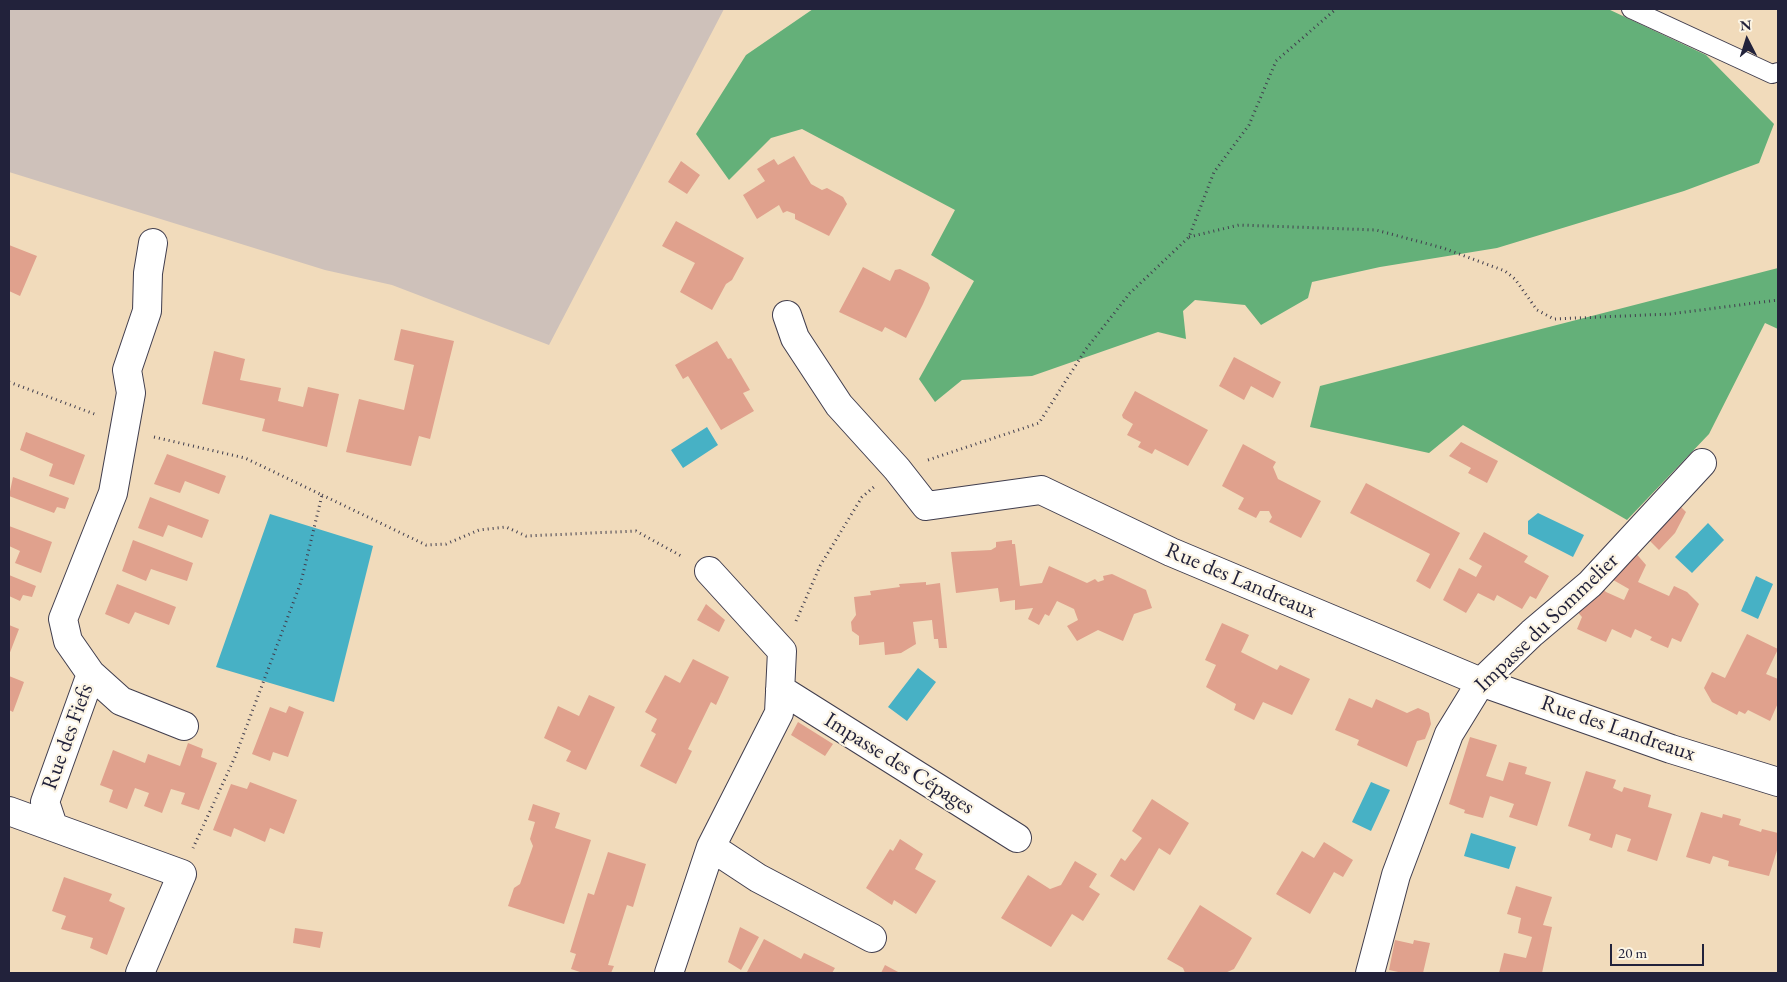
<!DOCTYPE html>
<meta charset="utf-8">
<style>
body{margin:0}
#map{position:relative;width:1787px;height:982px;overflow:hidden;background:#f1dbbb;font-family:"EB Garamond",serif}
canvas{display:block}
.frame{position:absolute;inset:0;border:10px solid #22223b;pointer-events:none}
.north{position:absolute;left:1722px;top:15px;width:50px;height:50px;-webkit-text-stroke:4px #fcf5e5;paint-order:stroke;rotate:355deg;font-size:14px;font-weight:700;line-height:20px;text-align:center;color:#22223b}
.north::after{content:'';display:block;margin:auto;width:18px;height:22px;background:#22223b;clip-path:polygon(50% 0,100% 100%,50% 72%,0 100%)}
.scale{position:absolute;left:1610px;top:944px;width:94px;height:22px;box-sizing:border-box;border:2px solid #22223b;border-top:0;padding-left:6px;font-size:15px;line-height:18px;white-space:nowrap;color:#22223b;-webkit-text-stroke:4px #fcf5e5;paint-order:stroke}
</style>
<div id="map">
<canvas width="1787" height="982"></canvas>
<div class="frame"></div>
<div class="north">N</div>
<div class="scale">20 m</div>
</div>
<script>
const g = document.querySelector('canvas').getContext('2d');
g.lineJoin = 'round';
function fill(path, color) { g.fillStyle = color; g.fill(path, 'evenodd'); }
const toPath = rows => new Path2D(rows.map(r => 'M' + r).join(''));
function strokePath(path, color, width, dash) { g.strokeStyle = color; g.lineWidth = width; g.lineCap = dash ? 'butt' : 'round'; g.setLineDash(dash || []); g.stroke(path); }
function drawText(font, color, halo, rows, align = 'center') {
  g.font = font + ' "EB Garamond",serif'; g.lineWidth = 4.5; g.setLineDash([]); g.textBaseline = 'middle'; g.strokeStyle = halo; g.fillStyle = color; for (const [text, x, y, turn = 0] of rows) {
    g.save(); g.translate(x, y); g.rotate((+turn || 0) * Math.PI / 180); g.textAlign = isNaN(turn) ? turn : align; if (halo) g.strokeText(text, 0, 0); g.fillText(text, 0, 0); g.restore();
  }
}
fill(toPath([
 [9,9,724,9,549,345,392,285,325,270,9,172]
]), '#cec1ba');
fill(toPath([
 [813,9,1608,9,1706,55,1774,124,1759,163,1684,191,1497,248,1380,267,1312,282,1308,298,1261,325,1245,305,1195,300,1183,311,1186,339,1158,332,1032,376,962,380,935,402,919,379,974,281,931,255,955,210,802,129,771,138,729,180,696,134,746,55],
 [1778,268,1778,329,1765,323,1709,434,1627,520,1463,425,1429,453,1310,427,1320,386]
]), '#64b079');
fill(toPath([
 [707,427,718,445,683,468,671,450],
 [1538,513,1584,535,1573,557,1528,534,1528,521],
 [270,514,373,546,334,702,216,667],
 [1708,523,1724,540,1692,573,1675,557],
 [1756,576,1773,584,1758,619,1741,611],
 [918,668,936,682,907,721,888,707],
 [1371,782,1390,790,1371,831,1352,822],
 [1471,833,1516,847,1509,869,1464,856]
]), '#47b1c5');
fill(toPath([
 [794,156,811,184,822,190,827,188,843,197,847,204,829,236,795,219,795,214,787,211,783,213,779,205,757,219,743,195,765,181,757,169,774,159,778,165],
 [681,161,700,175,687,194,668,182],
 [676,221,744,258,732,280,726,284,712,310,680,292,695,263,662,246],
 [9,245,37,256,20,296,9,291],
 [863,267,890,281,895,270,900,269,928,283,930,288,923,304,906,338,885,327,882,332,839,312],
 [401,329,454,341,430,439,419,436,411,466,346,452,359,399,404,410,414,365,394,360],
 [717,341,728,359,731,358,750,390,743,393,754,411,721,430,688,376,683,379,675,365],
 [214,351,245,359,240,380,281,388,278,401,303,407,308,387,339,394,327,447,262,431,265,419,202,404],
 [1234,357,1281,382,1273,398,1251,386,1244,400,1219,386],
 [1135,391,1208,430,1188,466,1155,449,1152,454,1138,447,1141,442,1127,435,1133,424,1123,418,1122,415],
 [26,432,85,455,74,485,49,476,53,464,20,450],
 [1461,442,1498,461,1487,483,1468,473,1471,468,1449,456],
 [1243,444,1276,462,1273,467,1278,479,1321,501,1301,538,1269,522,1272,517,1269,511,1260,511,1256,518,1238,509,1244,498,1222,486],
 [167,454,226,476,219,494,185,481,180,493,154,484],
 [13,477,69,498,65,509,57,507,54,513,9,496],
 [1366,483,1460,533,1430,589,1416,581,1430,554,1350,513],
 [150,497,209,520,202,538,168,525,163,537,138,528],
 [1677,503,1686,512,1675,533,1659,550,1647,538],
 [9,526,52,542,41,573,15,563,20,551,9,546],
 [1484,532,1528,556,1524,562,1549,576,1536,599,1530,596,1522,609,1497,595,1494,601,1478,593,1466,613,1443,600,1459,568,1476,577,1482,566,1469,559],
 [133,540,193,563,187,581,151,569,146,581,122,571],
 [1012,540,1012,544,1015,544,1020,586,1042,583,1049,566,1087,583,1095,579,1098,582,1104,580,1103,576,1112,574,1146,590,1152,608,1134,614,1123,641,1098,630,1077,641,1067,626,1078,620,1074,609,1057,601,1049,616,1045,614,1039,625,1028,619,1033,608,1015,610,1015,600,1000,602,998,588,956,593,951,552,991,550,996,547,996,542],
 [1634,551,1646,565,1638,582,1669,596,1674,586,1687,592,1699,604,1681,642,1672,638,1668,648,1650,640,1652,637,1635,629,1631,638,1612,629,1606,642,1577,629,1582,617,1573,607,1599,585,1606,592,1624,600,1629,589,1608,577],
 [9,575,36,586,32,597,23,595,20,601,9,596],
 [926,582,926,585,940,583,947,648,939,648,938,639,934,639,932,620,913,622,916,644,901,653,885,655,884,642,859,645,859,636,852,631,851,622,856,615,854,597,871,595,870,591,900,587,899,584],
 [117,584,176,607,169,625,135,612,129,624,105,614],
 [706,604,725,620,719,632,697,620],
 [1222,623,1249,635,1241,652,1277,670,1280,665,1310,679,1292,715,1263,702,1254,720,1234,710,1236,704,1206,687,1216,665,1205,660],
 [9,625,19,629,9,655],
 [1747,634,1778,649,1766,674,1778,679,1778,703,1770,721,1748,710,1745,714,1739,711,1737,715,1712,702,1704,688,1712,672,1725,678],
 [693,659,729,677,716,705,711,702,688,749,692,751,676,784,640,766,656,734,651,731,657,719,645,712,665,675,680,683],
 [9,676,24,682,13,712,9,710],
 [589,695,615,707,586,770,566,761,571,751,544,738,558,706,579,716],
 [1349,698,1372,708,1376,699,1407,713,1418,708,1429,713,1431,724,1425,739,1417,741,1407,767,1357,745,1359,740,1335,730],
 [289,706,304,712,288,757,273,752,270,761,252,754,270,707,286,713],
 [798,722,833,744,825,756,791,735],
 [1470,737,1497,745,1486,776,1503,781,1509,762,1527,767,1525,774,1551,782,1537,826,1509,817,1514,804,1490,796,1483,818,1464,813,1465,810,1449,804],
 [188,743,203,749,201,757,217,763,199,810,181,804,185,793,171,789,162,813,144,806,149,793,135,788,127,809,109,802,113,790,100,785,113,750,145,763,148,754,180,766],
 [1586,771,1616,780,1613,788,1622,792,1624,787,1651,795,1648,807,1672,814,1657,861,1627,851,1631,839,1616,834,1612,848,1589,840,1591,834,1568,826],
 [250,782,297,800,284,834,270,828,265,842,234,828,231,837,213,830,231,784,247,789],
 [1152,799,1189,823,1170,855,1159,848,1134,891,1110,876,1121,858,1125,861,1142,838,1132,831],
 [533,804,560,813,555,828,591,840,564,924,508,906,514,888,520,884,533,846,530,839,535,822,528,820],
 [1701,812,1722,818,1723,814,1741,819,1739,825,1761,832,1762,829,1778,833,1778,847,1769,876,1728,866,1729,861,1713,856,1710,864,1686,857],
 [900,839,923,854,915,869,936,881,916,914,894,900,892,905,866,888,890,849,893,851],
 [1324,842,1353,860,1343,877,1334,872,1310,914,1276,894,1302,851,1314,858],
 [608,852,646,864,633,907,627,905,608,965,614,966,611,973,583,973,571,969,576,954,570,952,588,893,594,895],
 [1075,861,1097,874,1089,887,1100,894,1083,921,1072,914,1051,947,1001,918,1028,875,1050,889,1061,885],
 [64,877,112,894,109,901,125,908,107,955,90,948,93,938,61,929,66,916,52,911],
 [1516,886,1552,897,1543,925,1552,927,1542,973,1499,973,1504,953,1526,958,1532,937,1518,933,1521,918,1507,914],
 [1200,905,1252,938,1234,969,1225,973,1185,973,1183,968,1167,959],
 [740,927,759,937,741,970,728,962],
 [295,928,323,932,320,948,293,943],
 [764,939,801,959,804,953,835,968,832,973,749,973,747,972],
 [1395,940,1413,944,1414,940,1430,943,1423,973,1403,973,1389,970],
 [885,965,900,973,881,973]
]), '#e0a18d');
const lane = toPath([
 [1631,9,1772,74,1778,72]
]);
const street = toPath([
 [153,243,148,273,147,311,127,370,131,393,113,493,63,619,68,641,91,674,121,701,184,726],
 [787,315,795,338,839,405,897,469,926,506,1041,490,1171,552,1481,682,1671,749,1778,782],
 [780,689,1017,838],
 [9,811,182,874,140,973],
 [53,826,45,802,91,674],
 [711,847,758,878,872,938],
 [669,973,711,847,779,713,782,651,709,571],
 [1370,973,1396,875,1449,734,1481,682,1532,633,1590,584,1702,463]
]);
strokePath(lane, '#413e4e', 20);
strokePath(street, '#413e4e', 30);
strokePath(toPath([
 [1189,237,1239,225,1376,230,1443,248,1505,271,1515,279,1537,310,1554,319,1670,314,1778,300],
 [9,382,97,415],
 [154,437,245,458,322,495,301,582,235,757,193,848],
 [928,460,1039,423,1086,349,1130,293,1189,237,1214,172,1249,125,1276,61,1336,9],
 [322,495,426,545,446,544,479,530,506,527,526,536,636,531,683,557],
 [796,621,820,566,862,497,874,487]
]), '#413e4e', 3, [1, 4]);
strokePath(lane, '#fff', 18);
strokePath(street, '#fff', 28);
drawText('22px', '#22223b', '#fcf5e5', [
 ["Rue des Landreaux",1241,581,23],
 ["Impasse du Sommelier",1547,623,-44],
 ["Rue des Landreaux",1618,729,19],
 ["Rue des Fiefs",68,737,-70],
 ["Impasse des Cépages",899,764,32]
]);
</script>
